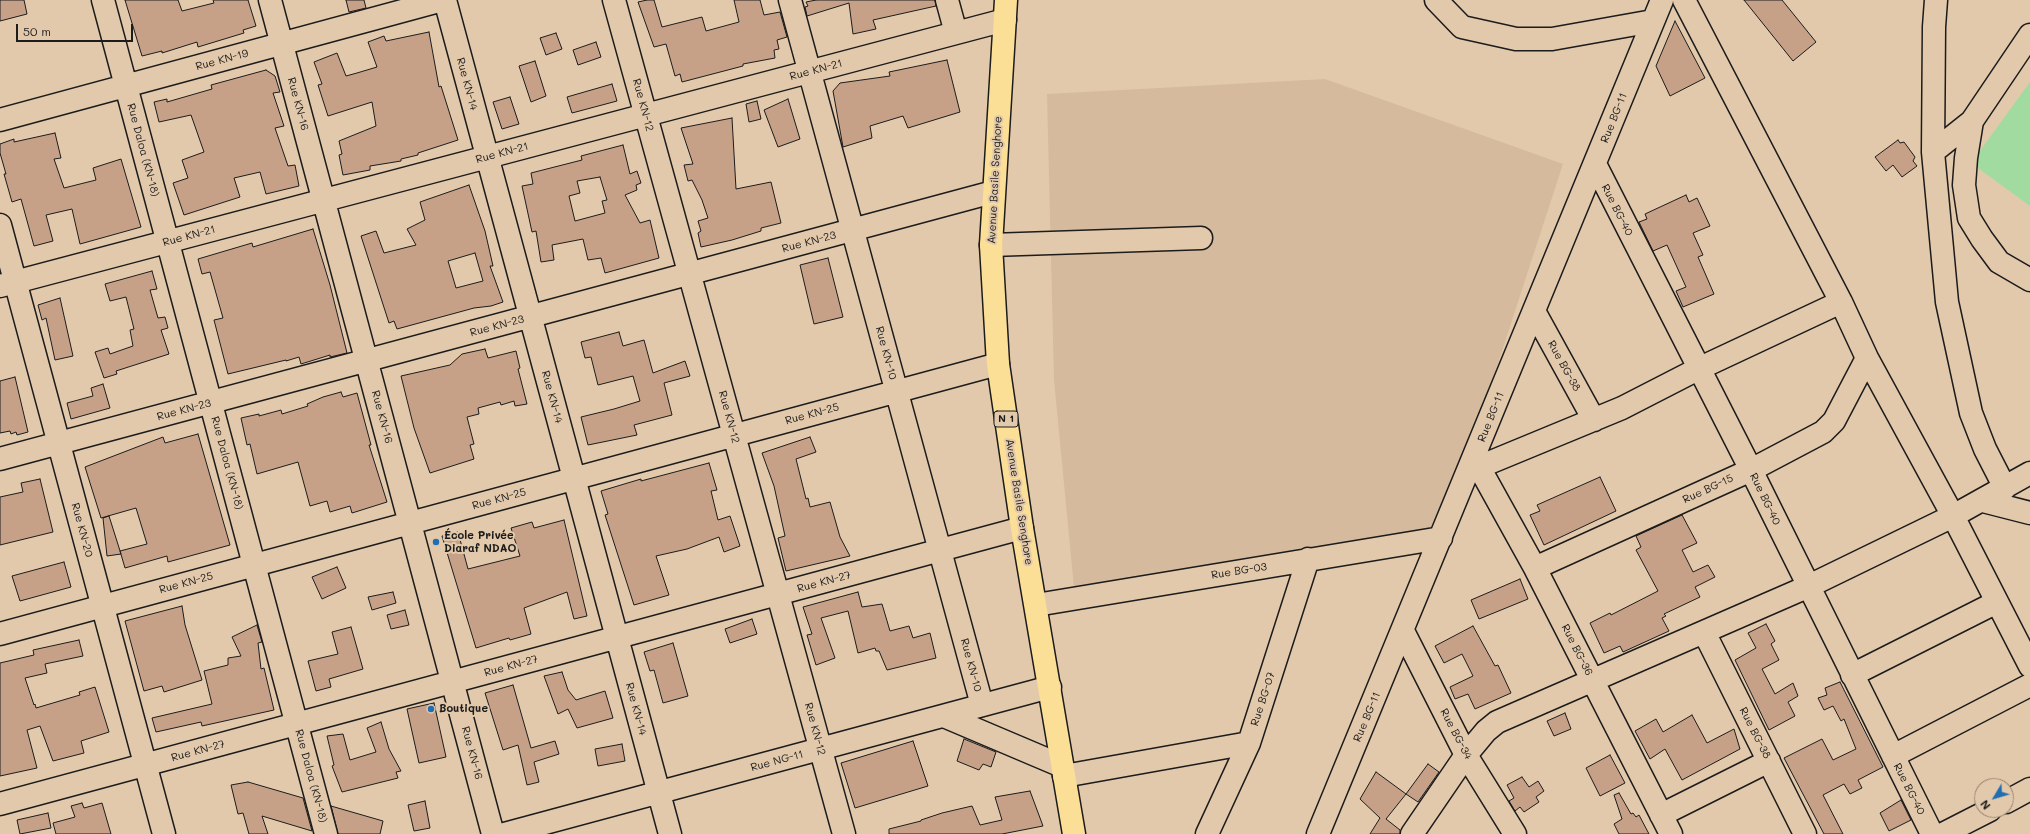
<!DOCTYPE html>
<meta charset="utf-8">
<style>
body{margin:0}
#map{position:relative;width:2030px;height:834px;overflow:hidden;background:#e3c9ab;font-family:Mali,sans-serif}
canvas{display:block}
.north{position:absolute;left:1974px;top:778px;width:40px;height:40px;box-sizing:border-box;background:#e3c9ab;border:1px solid #938472;border-radius:50%;rotate:232deg;font-size:11px;font-weight:700;line-height:16px;text-align:center;color:#1c1c1c}
.north::after{content:'';display:block;margin:auto;width:14px;height:18px;background:#1f6fb2;clip-path:polygon(50% 0,100% 100%,50% 72%,0 100%)}
.scale{position:absolute;left:16px;top:24px;width:117px;height:18px;box-sizing:border-box;border:2px solid #1c1c1c;border-top:0;padding-left:5px;font-size:12px;line-height:14px;white-space:nowrap;color:#1c1c1c;-webkit-text-stroke:3px #e3c9ab;paint-order:stroke}
</style>
<div id="map">
<canvas width="2030" height="834"></canvas>
<div class="north">N</div>
<div class="scale">50 m</div>
</div>
<script>
const g = document.querySelector('canvas').getContext('2d');
g.lineJoin = 'round';
function fill(path, color) { g.fillStyle = color; g.fill(path, 'evenodd'); }
const toPath = rows => new Path2D(rows.map(r => 'M' + r).join(''));
function strokePath(path, color, width, dash) { g.strokeStyle = color; g.lineWidth = width; g.lineCap = dash ? 'butt' : 'round'; g.setLineDash(dash || []); g.stroke(path); }
function drawText(font, color, halo, rows, align = 'center') {
  g.font = font + ' Mali,sans-serif'; g.lineWidth = 4; g.setLineDash([]); g.textBaseline = 'middle'; g.strokeStyle = halo; g.fillStyle = color; for (const [text, x, y, turn = 0] of rows) {
    g.save(); g.translate(x, y); g.rotate((+turn || 0) * Math.PI / 180); g.textAlign = isNaN(turn) ? turn : align; if (halo) g.strokeText(text, 0, 0); g.fillText(text, 0, 0); g.restore();
  }
}
fill(toPath([
 [1325,79,1563,164,1441,538,1075,598,1054,380,1047,94]
]), '#d6ba9d');
fill(toPath([
 [2030,82,2030,206,1971,163]
]), '#a1dba0');
const building = toPath([
 [0,0,24,0,27,14,0,21,0,0],
 [125,0,178,0,182,11,214,3,213,0,248,0,256,26,243,30,244,33,198,47,197,42,162,53,162,51,142,56,125,0],
 [346,0,364,0,366,8,349,12,346,0],
 [647,0,654,0,662,27,702,17,706,31,739,22,734,0,760,0,764,15,780,12,787,37,777,40,779,49,774,50,775,58,743,64,743,66,682,82,680,74,675,76,666,44,654,47,638,2,647,0],
 [816,0,935,0,936,6,873,20,876,29,853,34,849,3,807,16,805,7,808,6,806,2,816,0],
 [1744,0,1782,0,1816,42,1793,61,1744,0],
 [1675,21,1705,78,1670,96,1656,66,1675,21],
 [429,32,439,87,441,86,458,140,418,153,418,155,401,159,401,161,370,166,370,170,343,175,339,155,342,154,339,141,376,126,372,102,328,116,318,85,322,84,314,62,337,53,346,76,357,73,377,67,368,42,384,36,386,41,429,32],
 [556,33,562,49,546,55,540,38,556,33],
 [596,42,601,57,578,65,573,50,596,42],
 [947,60,960,112,908,128,903,116,870,126,872,138,843,147,833,91,840,83,890,76,889,72,947,60],
 [535,61,546,96,531,102,519,66,535,61],
 [266,70,275,76,280,92,273,93,284,126,275,128,288,166,295,165,299,186,266,194,260,172,234,178,240,197,184,215,173,183,188,178,182,160,204,152,191,115,159,122,154,102,167,99,167,102,212,89,211,85,266,70],
 [612,84,617,101,572,113,567,97,612,84],
 [510,97,519,124,502,129,493,102,510,97],
 [788,99,800,139,778,147,764,110,788,99],
 [757,101,761,119,749,122,746,104,757,101],
 [732,118,736,189,771,182,781,223,761,228,761,231,732,240,701,247,698,233,701,231,698,221,708,218,702,200,692,180,688,181,684,165,693,164,681,128,732,118],
 [55,133,61,158,54,159,64,188,96,180,93,168,121,159,141,227,80,244,72,209,46,215,53,241,34,246,21,199,12,202,4,174,6,174,0,153,0,144,14,139,14,142,55,133],
 [1898,140,1900,143,1904,142,1915,157,1913,161,1917,166,1902,177,1893,165,1886,171,1875,157,1898,140],
 [623,145,630,174,637,171,641,183,636,185,637,190,625,195,640,223,650,220,659,258,605,273,601,258,588,260,583,239,552,245,554,260,541,262,536,231,532,232,522,186,533,184,531,173,582,160,581,156,623,145],
 [600,177,607,200,602,201,605,213,575,221,569,196,580,193,577,181,600,177],
 [469,185,485,231,493,266,490,266,503,302,491,306,474,308,397,329,394,321,389,323,361,236,376,231,384,253,416,245,407,229,425,220,420,202,469,185],
 [475,253,483,281,456,288,448,261,475,253],
 [1686,195,1689,202,1697,198,1710,226,1693,233,1703,255,1698,257,1714,294,1683,307,1676,291,1686,287,1667,245,1653,251,1639,222,1647,219,1645,214,1686,195],
 [313,229,330,285,347,353,330,357,330,355,301,364,299,357,286,361,286,360,228,374,214,320,223,318,210,272,202,274,198,259,252,243,253,247,313,229],
 [828,258,843,317,814,324,800,265,828,258],
 [152,271,157,289,150,290,158,318,165,317,168,328,161,330,169,354,116,371,117,374,104,378,95,352,108,348,110,354,133,346,130,330,134,329,126,297,110,301,105,284,152,271],
 [60,298,73,356,55,360,46,318,42,320,38,305,60,298],
 [619,332,623,346,644,340,653,373,685,361,690,376,664,383,672,415,634,425,637,435,588,445,581,417,614,409,640,401,633,376,598,385,591,357,585,358,581,342,619,332],
 [485,349,488,358,516,351,520,368,518,369,527,404,515,406,514,401,501,405,500,402,478,408,479,414,467,417,474,444,470,445,474,459,430,473,414,428,401,376,450,365,462,354,485,349],
 [15,377,28,432,17,435,16,432,11,434,10,431,0,433,0,381,15,377],
 [103,384,110,408,71,419,67,403,93,396,91,388,103,384],
 [341,392,343,397,357,393,371,445,369,445,387,502,352,513,350,506,330,512,327,501,310,506,298,462,257,474,250,444,247,445,241,418,259,414,259,416,281,410,282,414,308,406,307,404,323,397,341,392],
 [198,434,230,545,168,562,167,556,125,568,120,551,147,544,136,508,101,518,85,467,163,437,165,443,198,434],
 [810,437,816,452,796,459,806,499,808,498,810,507,830,502,840,537,850,556,786,571,778,538,785,536,774,486,762,453,810,437],
 [709,463,717,490,711,491,718,520,730,516,740,546,724,552,719,537,687,549,656,556,669,595,634,605,605,515,608,514,601,491,641,479,641,481,709,463],
 [1600,477,1616,511,1544,545,1530,515,1540,511,1537,505,1600,477],
 [40,479,53,532,0,545,0,497,23,492,21,483,40,479],
 [1682,515,1697,543,1682,550,1693,572,1708,565,1715,577,1695,587,1700,597,1664,614,1666,616,1662,618,1669,631,1623,652,1620,646,1604,653,1590,623,1610,613,1611,615,1658,591,1636,550,1641,547,1636,536,1682,515],
 [109,516,121,554,107,556,103,518,109,516],
 [564,520,587,616,574,619,567,592,524,608,531,634,510,640,509,638,476,648,442,536,458,532,468,569,520,556,511,528,532,522,534,528,564,520],
 [64,562,71,587,20,601,12,576,64,562],
 [337,567,346,588,322,599,312,577,337,567],
 [1520,579,1528,599,1479,619,1471,600,1520,579],
 [393,592,396,603,372,610,368,597,393,592],
 [858,592,862,607,882,604,890,631,909,626,913,638,930,633,936,658,887,670,879,651,876,651,875,648,858,653,848,611,821,618,835,658,816,665,807,635,812,634,803,607,858,592],
 [182,606,185,625,202,680,164,692,162,686,144,691,125,621,182,606],
 [405,610,409,625,391,629,387,615,405,610],
 [752,619,757,634,730,643,725,629,752,619],
 [1766,624,1775,641,1771,644,1779,660,1762,669,1775,694,1793,683,1798,696,1788,702,1795,716,1769,730,1735,660,1756,648,1748,633,1766,624],
 [257,625,262,642,258,643,261,669,264,668,274,710,202,726,201,722,156,732,152,718,212,704,204,671,228,665,228,658,241,656,232,637,257,625],
 [1473,626,1495,666,1498,665,1511,693,1475,709,1468,694,1455,699,1450,687,1473,676,1462,654,1444,663,1435,646,1473,626],
 [351,627,363,669,329,679,331,687,316,691,308,661,338,654,332,632,351,627],
 [79,640,83,656,45,664,47,673,25,678,34,705,35,704,36,708,80,695,79,692,95,687,109,732,81,741,84,753,53,761,40,726,27,730,37,768,0,776,0,663,34,655,33,650,79,640],
 [673,643,688,696,663,703,654,670,650,671,644,652,673,643],
 [562,672,568,690,576,700,605,691,613,718,577,728,568,709,558,714,544,676,562,672],
 [1840,682,1883,767,1858,780,1862,788,1850,794,1844,784,1823,795,1843,834,1824,834,1784,758,1822,739,1833,760,1856,749,1844,719,1841,721,1833,706,1824,710,1818,698,1827,695,1825,688,1840,682],
 [513,685,531,748,555,741,559,754,534,762,539,782,527,785,518,745,503,750,485,693,513,685],
 [434,703,446,757,419,763,407,709,434,703],
 [1565,713,1571,729,1554,736,1547,721,1565,713],
 [1692,715,1707,743,1734,729,1740,749,1682,780,1665,749,1650,759,1635,731,1656,719,1663,732,1692,715],
 [381,722,389,749,401,771,396,772,398,778,342,792,332,766,334,765,327,736,343,734,350,760,376,752,367,728,381,722],
 [964,739,996,752,991,767,983,764,979,770,957,761,964,739],
 [913,741,928,786,855,808,841,763,913,741],
 [622,744,625,761,598,766,595,749,622,744],
 [1610,755,1625,783,1600,796,1586,768,1610,755],
 [1428,764,1439,772,1418,802,1406,794,1428,764],
 [1376,772,1406,794,1386,819,1400,830,1400,834,1370,834,1380,818,1360,799,1376,772],
 [1522,777,1529,787,1538,781,1544,791,1536,797,1539,802,1524,812,1520,807,1515,811,1509,801,1514,798,1507,785,1522,777],
 [248,782,303,798,312,831,262,816,268,834,249,834,243,813,238,814,231,785,248,782],
 [1030,791,1043,826,1002,834,889,834,889,829,921,821,921,820,942,813,972,806,980,825,1002,820,995,797,1030,791],
 [1619,793,1631,814,1633,813,1636,817,1639,815,1649,834,1619,834,1614,824,1622,819,1614,795,1619,793],
 [1901,800,1911,820,1889,831,1880,813,1901,800],
 [425,801,430,828,414,831,408,805,425,801],
 [82,803,84,808,102,803,111,834,56,834,53,823,75,817,71,806,82,803],
 [331,806,383,821,380,834,338,834,331,806],
 [48,813,51,828,20,834,17,820,48,813]
]);
fill(building, '#c6a188');
strokePath(building, '#1c1c1c', 1);
const minor = toPath([
 [103,0,326,834],
 [270,0,493,834],
 [445,0,670,834],
 [614,0,844,834],
 [790,0,982,705],
 [947,0,956,33],
 [1436,0,1462,27,1516,39,1552,39,1653,21],
 [1684,0,1841,302,1867,358,1953,516,2030,666],
 [1936,0,1934,27,1933,152,1947,302,1971,413,1985,449,2005,488],
 [2030,35,1972,121,1966,158,1964,185,1969,218,1982,239,1999,262,2030,280],
 [0,120,443,0],
 [1933,152,1972,121],
 [1595,164,1751,470,1932,834],
 [0,225,164,834],
 [991,245,1201,238],
 [0,286,1005,20],
 [1534,311,1594,420],
 [0,459,993,192],
 [1472,462,1479,467,1535,568,1671,834],
 [1479,467,1622,408,1698,369,1841,302],
 [1983,501,2030,513],
 [1535,568,1751,470,1823,432,1834,421,1867,358],
 [1036,605,1441,538],
 [1403,631,1466,755,1515,834],
 [1704,632,1805,834],
 [0,634,998,364],
 [1852,675,1997,602],
 [944,716,1062,766],
 [1893,756,2030,685],
 [1064,776,1249,743],
 [2006,802,2030,789],
 [0,804,1022,528],
 [1661,815,1769,761],
 [504,834,1050,687],
 [1207,834,1249,743,1308,559],
 [1318,834,1662,0],
 [1412,834,1466,755,1486,731,1497,722,1807,587,1953,516,2030,473],
 [1943,834,1990,810]
]);
const highway = toPath([
 [1006,0,991,245,998,364,1022,528,1074,834]
]);
strokePath(minor, '#1c1c1c', 25);
strokePath(highway, '#1c1c1c', 25);
strokePath(minor, '#e3c9ab', 22);
strokePath(highway, '#fbdf96', 22);
for (const [x, y, r, color] of [
 [436,542,4,"#1f6fb2"],
 [431,709,4,"#1f6fb2"]
]) { const dot = new Path2D(); dot.arc(x, y, r, 0, 2 * Math.PI); g.fillStyle = color; g.fill(dot); strokePath(dot, '#e3c9ab', 1.5); }
for (const [x, y, w] of [
 [1006,419,24]
]) { const box = new Path2D(); box.roundRect(x - w / 2, y - 8, w, 16, 3); g.fillStyle = '#e3c9ab'; g.fill(box); strokePath(box, '#1c1c1c', 1); }
drawText('bold 10px', '#1c1c1c', null, [
 ["N 1",1006,419]
]);
drawText('11px', '#1c1c1c', '#e3c9ab', [
 ["Rue KN-19",222,60,-15],
 ["Rue KN-21",816,70,-15],
 ["Rue KN-14",467,84,75],
 ["Rue KN-16",298,104,75],
 ["Rue KN-12",643,105,75],
 ["Rue BG-11",1614,118,-68],
 ["Rue Daloa (KN-18)",143,150,75],
 ["Rue KN-21",502,153,-15],
 ["Avenue Basile Senghore",995,180,-87],
 ["Rue BG-40",1617,210,63],
 ["Rue KN-21",189,236,-15],
 ["Rue KN-23",809,242,-15],
 ["Rue KN-23",497,326,-15],
 ["Rue KN-10",886,353,75],
 ["Rue BG-38",1564,366,61],
 ["Rue KN-14",552,397,75],
 ["Rue KN-23",184,410,-15],
 ["Rue KN-25",812,414,-15],
 ["Rue KN-16",382,417,75],
 ["Rue KN-12",729,417,75],
 ["Rue BG-11",1491,417,-68],
 ["Rue Daloa (KN-18)",227,463,75],
 ["Rue BG-15",1708,489,-25],
 ["Rue KN-25",499,499,-15],
 ["Rue BG-40",1765,499,64],
 ["Avenue Basile Senghore",1019,502,81],
 ["Rue KN-20",82,530,75],
 ["Rue BG-03",1239,571,-9],
 ["Rue KN-27",824,582,-15],
 ["Rue KN-25",186,583,-15],
 ["Rue BG-36",1577,650,63],
 ["Rue KN-10",971,665,75],
 ["Rue KN-27",511,666,-15],
 ["Rue BG-07",1263,699,-72],
 ["Rue KN-14",636,709,75],
 ["Rue BG-11",1367,717,-67],
 ["Rue KN-12",815,729,75],
 ["Rue BG-38",1755,733,63],
 ["Rue BG-34",1456,734,62],
 ["Rue KN-27",198,751,-15],
 ["Rue KN-16",472,753,75],
 ["Rue NG-11",777,761,-15],
 ["Rue Daloa (KN-18)",311,776,75],
 ["Rue BG-40",1909,789,63]
]);
drawText('bold 11px', '#1c1c1c', '#e3c9ab', [
 ["École Privée",444,536],
 ["Diaraf NDAO",444,549],
 ["Boutique",439,709]
], 'left');
</script>
